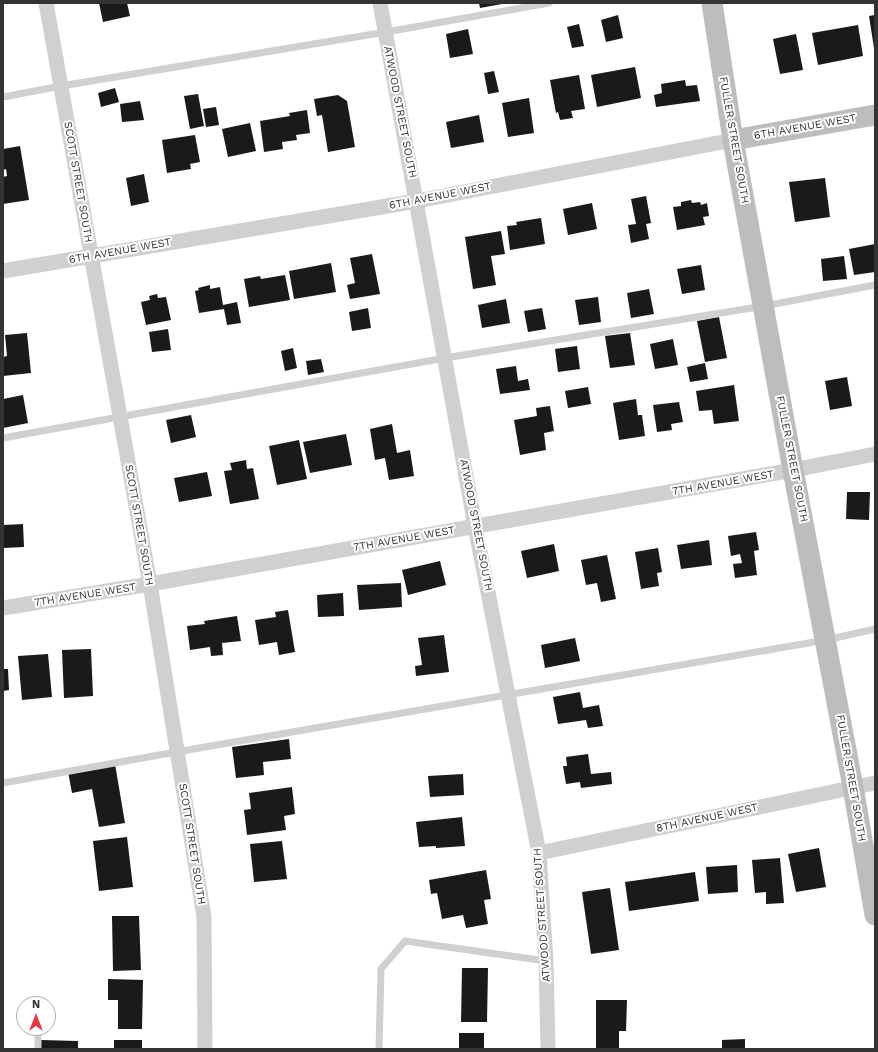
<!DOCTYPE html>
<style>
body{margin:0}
#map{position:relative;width:878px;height:1052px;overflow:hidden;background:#fff;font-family:"Work Sans",sans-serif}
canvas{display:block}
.frame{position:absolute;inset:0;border:4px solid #333;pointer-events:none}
.north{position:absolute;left:16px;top:996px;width:40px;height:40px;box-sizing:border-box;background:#fff;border:1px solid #adadad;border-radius:50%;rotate:0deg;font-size:11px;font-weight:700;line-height:16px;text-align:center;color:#333}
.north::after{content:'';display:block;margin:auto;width:14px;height:18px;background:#e63946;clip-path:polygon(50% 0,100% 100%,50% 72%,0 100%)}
</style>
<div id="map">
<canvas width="878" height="1052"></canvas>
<div class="frame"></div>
<div class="north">N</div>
</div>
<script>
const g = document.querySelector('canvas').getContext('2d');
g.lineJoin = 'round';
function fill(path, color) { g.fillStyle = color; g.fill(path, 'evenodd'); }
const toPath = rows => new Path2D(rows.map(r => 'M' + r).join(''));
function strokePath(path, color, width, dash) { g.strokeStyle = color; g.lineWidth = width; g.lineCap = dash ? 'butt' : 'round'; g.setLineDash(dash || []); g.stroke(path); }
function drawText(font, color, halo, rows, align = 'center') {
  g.font = font + ' "Work Sans",sans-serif'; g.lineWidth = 4; g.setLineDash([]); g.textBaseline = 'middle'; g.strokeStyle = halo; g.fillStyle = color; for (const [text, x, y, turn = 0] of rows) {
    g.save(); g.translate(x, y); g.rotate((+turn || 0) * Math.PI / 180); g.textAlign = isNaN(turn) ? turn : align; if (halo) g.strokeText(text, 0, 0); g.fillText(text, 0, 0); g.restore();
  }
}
fill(toPath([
 [99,3,127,3,130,16,103,22],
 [479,3,502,3,502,4,480,8],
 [618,15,623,38,606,42,601,20],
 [875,15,875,48,874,48,869,16],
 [579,24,584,46,572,48,567,27],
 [858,25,863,56,818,65,812,33],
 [468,29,473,54,450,58,446,34],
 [796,34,803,70,780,74,773,39],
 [635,67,641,98,597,107,591,75],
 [494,71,499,92,488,94,484,73],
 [579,75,585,109,571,111,573,118,560,120,558,112,556,113,550,80],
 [685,80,686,86,697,85,700,101,656,107,654,95,662,93,661,84],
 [115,88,119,102,101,107,98,93],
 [198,94,204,126,190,129,184,96],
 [338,95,347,101,355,147,328,152,322,115,317,116,314,99],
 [529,98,534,133,508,137,502,103],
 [140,101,144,120,122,122,120,104],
 [216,107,219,125,206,127,203,109],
 [307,110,310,133,296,135,297,140,282,142,283,149,264,152,260,121,290,116,289,113],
 [479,115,484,142,451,148,446,122],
 [250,123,256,151,228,157,222,129],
 [195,135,200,162,190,164,191,169,167,173,162,140],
 [20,146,29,200,3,204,3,177,7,176,6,169,3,170,3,149],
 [144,174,149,202,131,206,126,178],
 [825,178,830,217,795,222,789,182],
 [646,196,651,223,646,224,649,239,631,243,628,225,636,224,631,199],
 [691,200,692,203,700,202,701,205,707,203,709,216,703,217,705,225,677,230,673,207,681,206,681,202],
 [592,203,597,229,568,235,563,209],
 [541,218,545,244,510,250,507,226,517,225,516,222],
 [501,231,505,254,491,256,496,285,473,289,465,237],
 [875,244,875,272,854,275,849,249],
 [372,254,380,294,350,299,347,285,355,283,350,258],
 [844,256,847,279,823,281,821,259],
 [331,263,336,292,294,299,289,271],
 [701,265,705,290,682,294,677,269],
 [285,275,290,300,249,307,244,279,260,276,261,279],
 [210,285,210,289,220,287,223,305,237,302,241,323,227,325,224,309,199,313,195,291,199,290,198,288],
 [649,289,654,314,631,318,627,293],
 [157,294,158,298,166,297,171,320,146,325,141,302,150,300,149,296],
 [598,297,601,322,579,325,575,300],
 [506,299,510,323,482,328,478,305],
 [368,308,371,328,352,331,349,312],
 [542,308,546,329,528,332,524,311],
 [719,317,727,358,705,362,697,321],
 [168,329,171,350,152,352,149,332],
 [27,333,31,373,3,376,3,357,7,356,5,335],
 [630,333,635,365,610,368,605,336],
 [673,339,678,365,655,369,650,344],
 [577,346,580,369,558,372,555,349],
 [293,348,297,368,285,371,281,351],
 [321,359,324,372,308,375,306,361],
 [705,363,708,379,690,382,687,367],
 [516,366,518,381,528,379,530,390,500,394,496,369],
 [847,377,852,406,830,410,825,381],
 [734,385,739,421,714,424,712,410,699,411,696,391],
 [588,387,591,404,568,408,565,391],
 [23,395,28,423,3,428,3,399],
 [636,399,638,415,642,415,645,436,619,440,613,403],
 [679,402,683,422,671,424,672,430,657,432,653,405],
 [550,406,554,431,544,433,546,450,520,455,514,420,537,416,536,408],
 [191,415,196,437,171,443,166,420],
 [392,424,397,453,410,450,414,476,389,480,385,458,375,460,370,429],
 [346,434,352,465,310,473,303,442],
 [299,440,307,479,277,485,269,446],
 [246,460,247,469,253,468,259,499,230,504,224,471,232,470,230,463],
 [207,472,212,496,179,502,174,478],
 [847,492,870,492,869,520,846,519],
 [23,524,24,547,3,548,3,525],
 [756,532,759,550,754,551,757,575,735,578,733,564,742,563,740,554,731,556,728,536],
 [709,540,712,565,681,569,677,545],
 [554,544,559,571,527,578,521,551],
 [658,548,662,572,657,573,659,586,641,589,635,552],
 [607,555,616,599,601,602,597,583,586,585,581,560],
 [440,561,446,585,408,595,402,570],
 [401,583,402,607,359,610,357,585],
 [343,593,344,616,318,617,317,595],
 [288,610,295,652,279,655,277,642,259,645,255,620,276,617,275,612],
 [237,616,241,641,222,643,223,655,211,656,210,647,190,650,187,626,205,624,204,621],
 [444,635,449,672,416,676,415,666,422,665,418,638],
 [575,638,580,661,545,668,541,645],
 [91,649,93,696,64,698,62,650],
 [48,654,52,697,22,700,18,656],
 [3,669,8,669,9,690,3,691],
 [580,692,583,708,599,705,603,726,588,728,586,720,558,724,553,697],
 [289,739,291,759,263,762,264,775,236,778,232,747],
 [588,754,591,774,611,772,612,784,581,788,580,782,566,784,563,766,567,766,566,757],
 [115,764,125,823,99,827,92,789,72,793,68,772],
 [463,774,464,795,430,797,428,776],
 [292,787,295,814,284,816,286,830,247,835,244,810,251,809,249,793],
 [462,817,465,846,436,848,436,846,419,847,416,822],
 [127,837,133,887,99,891,93,841],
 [282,841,287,879,254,882,250,844],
 [819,848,826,887,796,892,788,854],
 [780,858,784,903,766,904,766,892,755,893,752,860],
 [737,865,738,892,708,894,706,867],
 [486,870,491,899,484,900,488,924,466,928,463,915,442,919,437,893,431,894,429,880],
 [695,872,699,901,629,911,625,882],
 [610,888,619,950,591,954,582,892],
 [112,916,139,916,141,970,113,971],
 [462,968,488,968,487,1022,461,1022],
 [108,979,143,980,142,1029,118,1029,118,1000,108,1000],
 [596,1000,627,1000,626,1031,619,1031,619,1049,596,1049],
 [459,1033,484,1033,484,1049,459,1049],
 [745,1039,745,1049,722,1049,722,1040],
 [41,1040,78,1041,78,1049,41,1049],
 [114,1040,142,1040,142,1049,114,1049]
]), '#1a1a1a');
strokePath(toPath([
 [3,97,61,86,386,32,549,3],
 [3,438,445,358,764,306,875,285],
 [3,783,176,752,826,640,875,629],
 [38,1049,38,1028],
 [379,1049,381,969,405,941,546,961]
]), '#d0d0d0', 7);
strokePath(toPath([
 [46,3,150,584,204,917,205,1049],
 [380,3,475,526,539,853,546,961,548,1049],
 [3,271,417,201,733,140],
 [3,608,150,584,793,470,875,454],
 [539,853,875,783]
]), '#d0d0d0', 15);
strokePath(toPath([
 [712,3,733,140,793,470,853,787,875,915],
 [733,140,875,115]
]), '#bdbdbd', 21);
drawText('11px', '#333', '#fff', [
 ["ATWOOD STREET SOUTH",400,112,79],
 ["6TH AVENUE WEST",805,127,-10],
 ["FULLER STREET SOUTH",734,140,80],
 ["SCOTT STREET SOUTH",78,182,80],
 ["6TH AVENUE WEST",440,196,-11],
 ["6TH AVENUE WEST",120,251,-10],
 ["FULLER STREET SOUTH",792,459,79],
 ["7TH AVENUE WEST",723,483,-10],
 ["SCOTT STREET SOUTH",139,525,80],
 ["ATWOOD STREET SOUTH",476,525,79],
 ["7TH AVENUE WEST",404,539,-10],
 ["7TH AVENUE WEST",85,595,-9],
 ["FULLER STREET SOUTH",851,778,80],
 ["8TH AVENUE WEST",707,818,-12],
 ["SCOTT STREET SOUTH",192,844,81],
 ["ATWOOD STREET SOUTH",542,915,-94]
]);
</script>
